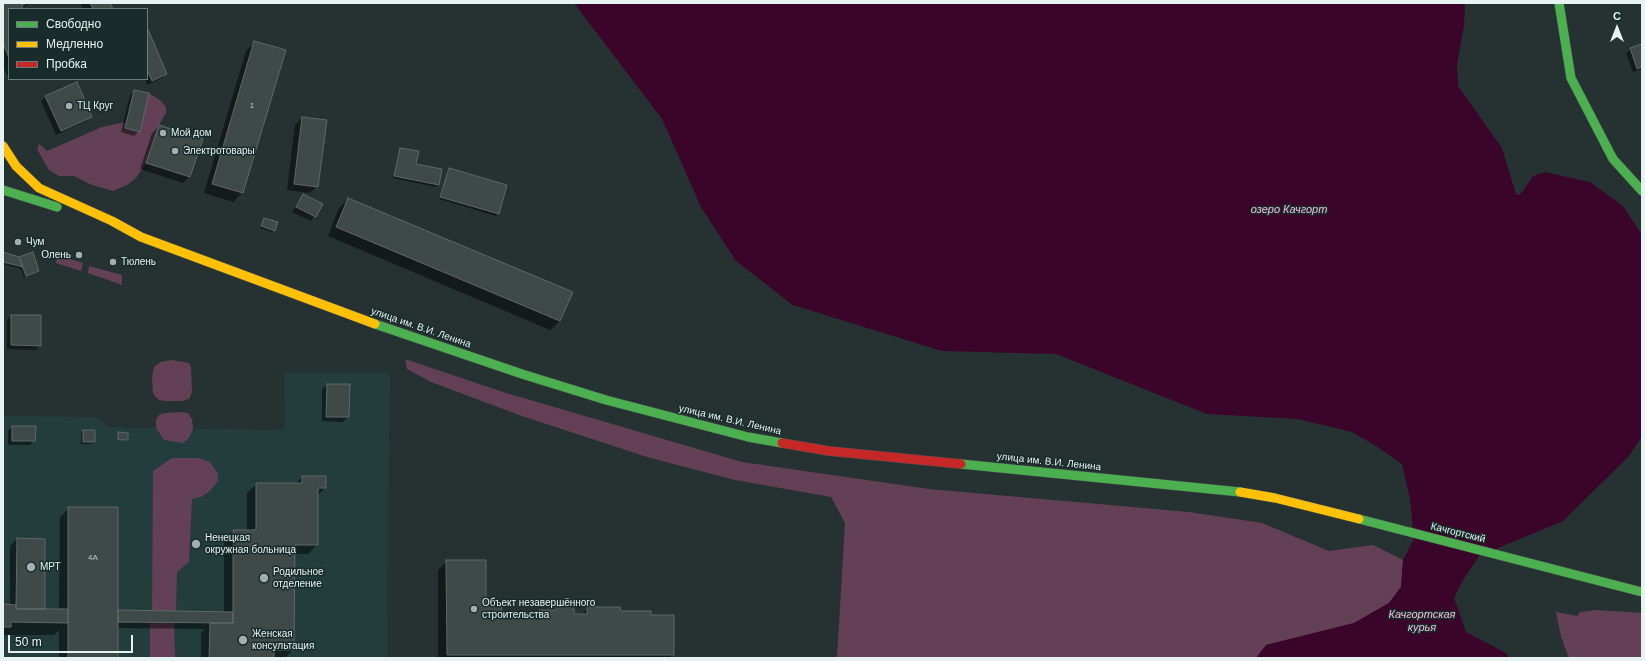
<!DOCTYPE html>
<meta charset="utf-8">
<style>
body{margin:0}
#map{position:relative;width:1645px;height:661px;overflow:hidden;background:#263231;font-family:Arial,sans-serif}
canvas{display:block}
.frame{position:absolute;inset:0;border:4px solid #e7f3f2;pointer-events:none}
.legend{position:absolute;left:8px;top:8px;width:140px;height:72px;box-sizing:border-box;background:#182c2b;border:1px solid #6b7c7b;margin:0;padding:5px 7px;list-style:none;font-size:12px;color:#e7f3f2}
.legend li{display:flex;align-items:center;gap:8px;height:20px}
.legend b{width:20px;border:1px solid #6b7c7b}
.north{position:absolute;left:1597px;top:8px;width:40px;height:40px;-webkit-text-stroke:3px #182c2b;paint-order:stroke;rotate:0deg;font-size:11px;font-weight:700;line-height:16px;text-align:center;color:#e7f3f2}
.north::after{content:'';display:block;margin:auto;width:14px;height:18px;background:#e7f3f2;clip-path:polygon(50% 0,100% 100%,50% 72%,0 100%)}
.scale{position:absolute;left:8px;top:635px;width:125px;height:18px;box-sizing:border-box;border:2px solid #e7f3f2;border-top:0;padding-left:5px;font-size:12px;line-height:14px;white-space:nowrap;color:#e7f3f2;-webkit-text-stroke:3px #182c2b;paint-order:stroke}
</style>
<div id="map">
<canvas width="1645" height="661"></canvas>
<div class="frame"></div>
<ul class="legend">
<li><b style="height:5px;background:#4caf50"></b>Свободно</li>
<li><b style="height:5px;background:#ffc107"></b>Медленно</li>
<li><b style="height:5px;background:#c62828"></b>Пробка</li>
</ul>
<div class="north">С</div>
<div class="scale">50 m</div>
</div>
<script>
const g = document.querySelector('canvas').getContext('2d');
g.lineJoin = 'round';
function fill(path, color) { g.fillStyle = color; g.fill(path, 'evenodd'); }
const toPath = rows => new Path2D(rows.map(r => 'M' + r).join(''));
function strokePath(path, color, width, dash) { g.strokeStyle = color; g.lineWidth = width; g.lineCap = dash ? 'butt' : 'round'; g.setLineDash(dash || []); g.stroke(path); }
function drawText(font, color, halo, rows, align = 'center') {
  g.font = font + ' Arial,sans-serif'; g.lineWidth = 3; g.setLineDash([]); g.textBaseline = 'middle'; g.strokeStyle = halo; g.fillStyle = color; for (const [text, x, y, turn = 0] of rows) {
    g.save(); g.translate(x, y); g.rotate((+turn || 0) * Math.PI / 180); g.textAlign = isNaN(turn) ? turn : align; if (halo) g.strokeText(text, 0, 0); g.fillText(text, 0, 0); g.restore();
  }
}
fill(toPath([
 [3,3,28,3,22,5,23,9,9,9,9,77,5,79,3,75],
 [285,373,390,373,387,658,3,658,3,416,98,417,109,427,284,430]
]), '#223d3b');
fill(toPath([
 [149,93,160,100,166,107,166,113,159,125,146,163,136,178,127,185,113,191,92,185,74,176,59,176,49,170,37,149,39,144,47,151,102,127,126,122,125,128,140,132],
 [57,255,83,263,81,271,56,263],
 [89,266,122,275,122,285,88,273],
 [405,359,503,392,742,462,929,489,1189,512,1262,523,1329,551,1373,545,1403,560,1401,587,1389,603,1354,623,1266,645,1256,658,837,658,845,523,831,497,735,480,647,457,522,416,431,382,407,369],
 [171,360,189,363,191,367,192,392,189,399,182,401,166,401,159,400,153,394,152,377,154,367,161,362],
 [179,412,188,413,192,419,193,428,189,438,183,443,164,440,156,428,156,420,159,415,165,413],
 [172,458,198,458,210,462,218,474,218,481,210,491,201,497,192,499,189,562,177,572,176,611,152,610,153,471],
 [1597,610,1642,613,1642,658,1569,658,1561,637,1556,612,1577,616,1580,612],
 [150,622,174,622,175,658,150,658]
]), '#634056');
fill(toPath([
 [574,3,1465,3,1464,26,1457,65,1458,86,1502,148,1516,194,1519,195,1523,191,1533,176,1545,172,1590,182,1623,206,1642,235,1642,437,1628,457,1563,521,1479,556,1463,580,1454,598,1466,632,1506,653,1509,658,1256,658,1266,645,1354,623,1389,603,1401,587,1403,560,1414,539,1410,499,1402,464,1376,446,1352,432,1298,419,1207,414,1056,354,942,351,793,305,736,261,701,207,662,119]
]), '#3b042b');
fill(toPath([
 [3,3,30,3,22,9,9,9,9,79,12,79,9,80,3,66],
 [80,3,109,3,112,9,83,9],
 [147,29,166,74,162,78,147,85,145,79,147,79],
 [255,42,284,51,242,193,233,202,204,193,246,51],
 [1642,45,1642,69,1633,72,1626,53,1631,49],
 [135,91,139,131,134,136,121,132,130,95],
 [46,96,91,117,86,121,56,135,41,101],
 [302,118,317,186,310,193,287,190,295,125],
 [159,126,190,176,183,183,140,169,152,133],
 [401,149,415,165,438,185,436,187,393,178,399,151],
 [449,169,498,214,496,216,439,199],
 [303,195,321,204,311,221,292,212],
 [348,199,560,321,550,330,328,236,339,208],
 [264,219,275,230,272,232,260,228],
 [3,253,38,271,24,277,21,269,3,264],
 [12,316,40,345,36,350,7,349,7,320],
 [327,385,349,385,348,417,343,422,322,421,322,389],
 [12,427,34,440,30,445,8,445,8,431],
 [83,431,94,442,92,444,81,444,81,433],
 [119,434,127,439,125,441,117,441],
 [303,477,325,488,317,496,317,545,308,554,294,554,293,650,285,658,201,658,201,633,205,629,117,628,117,658,59,658,59,630,54,635,3,635,3,605,10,605,10,546,17,539,44,540,44,610,59,610,60,517,69,508,117,611,224,612,224,540,233,531,247,531,247,493,257,484,295,484],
 [447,561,485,606,501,614,536,614,540,611,551,611,557,605,573,615,581,615,588,608,650,616,673,654,670,658,438,658,438,570]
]), '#0007');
const building = toPath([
 [3,3,28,3,22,5,23,9,9,9,9,58,3,43,3,3],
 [90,3,110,3,113,9,93,9,90,3],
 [147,27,167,74,152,81,147,70,147,27],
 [254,41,286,50,243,193,212,184,254,41],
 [1642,44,1642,67,1637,69,1630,48,1642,44],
 [77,82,92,117,61,131,45,96,77,82],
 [134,90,149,93,140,132,125,128,134,90],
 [302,117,327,120,318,187,294,184,302,117],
 [159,125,203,139,190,177,146,163,159,125],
 [400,148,419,151,416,164,442,169,439,185,394,176,400,148],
 [449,168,507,185,499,214,440,197,449,168],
 [303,194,323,204,316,217,296,207,303,194],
 [348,198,573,292,560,321,336,227,348,198],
 [264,218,278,222,275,231,261,226,264,218],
 [3,252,19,257,23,267,3,262,3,252],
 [33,252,39,271,26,276,19,257,33,252],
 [11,315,41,315,41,346,11,345,11,315],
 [327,384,350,384,349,417,326,417,327,384],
 [12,426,36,426,35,441,12,441,12,426],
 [83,430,95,430,95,442,83,442,83,430],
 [118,432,128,433,128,440,118,440,118,432],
 [302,476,326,476,326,488,318,488,318,545,295,545,294,650,274,650,274,658,209,658,210,623,233,623,233,530,256,530,256,483,302,483,302,476],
 [68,507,118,507,118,658,68,658,68,507],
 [17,538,45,539,45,609,16,609,17,538],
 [446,560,486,560,486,605,501,605,502,613,539,613,539,610,556,610,556,604,574,604,574,614,587,614,587,607,620,607,621,611,651,611,651,615,674,615,674,655,447,655,446,560],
 [3,604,16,605,16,609,68,609,68,623,11,622,11,627,3,627,3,604],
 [118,610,233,612,233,623,118,622,118,610]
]);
fill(building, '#3f4948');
strokePath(building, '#5e6867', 1);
const fast = toPath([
 [1559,3,1571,78,1613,159,1642,191],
 [3,190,57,207],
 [375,324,522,374,606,400,748,437,782,443],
 [961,464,1240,492],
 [1359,519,1642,592]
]);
const slow = toPath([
 [3,146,16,166,39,188,112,221,141,237],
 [141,237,375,324],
 [1240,492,1275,498,1359,519]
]);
const jam = toPath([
 [782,443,829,451,961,464]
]);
strokePath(fast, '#46504f', 10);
strokePath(slow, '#46504f', 10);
strokePath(jam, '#46504f', 10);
strokePath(fast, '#4caf50', 9);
strokePath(slow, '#ffc107', 9);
strokePath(jam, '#c62828', 9);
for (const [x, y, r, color] of [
 [69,106,4,"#a3afae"],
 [163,133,4,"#a3afae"],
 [175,151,4,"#a3afae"],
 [18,242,4,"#a3afae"],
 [79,255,4,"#a3afae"],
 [113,262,4,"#a3afae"],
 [196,544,5,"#a3afae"],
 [31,567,5,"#a3afae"],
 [264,578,5,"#a3afae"],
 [474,609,4,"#a3afae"],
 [243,640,5,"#a3afae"]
]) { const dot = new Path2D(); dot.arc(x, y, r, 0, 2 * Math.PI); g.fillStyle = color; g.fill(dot); strokePath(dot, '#182c2b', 1.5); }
drawText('8px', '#bdc8c8', null, [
 ["1",252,106],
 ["4А",93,558]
]);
drawText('10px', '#e7f3f2', '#182c2b', [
 ["ТЦ Круг",77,106],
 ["Мой дом",171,133],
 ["Электротовары",183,151],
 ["Чум",26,242],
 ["Олень",71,255,"right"],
 ["Тюлень",121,262],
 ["Ненецкая",205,538],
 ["окружная больница",205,550],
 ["МРТ",40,567],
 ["Родильное",273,572],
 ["отделение",273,584],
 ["Объект незавершённого",482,603],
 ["строительства",482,615],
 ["Женская",252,634],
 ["консультация",252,646]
], 'left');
drawText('10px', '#e7f3f2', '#182c2b', [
 ["улица им. В.И. Ленина",421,328,19],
 ["улица им. В.И. Ленина",730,420,13],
 ["улица им. В.И. Ленина",1049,462,6],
 ["Качгортский",1458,533,14]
]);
drawText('italic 11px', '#f6badc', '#182c2b', [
 ["озеро Качгорт",1289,210],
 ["Качгортская",1422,615],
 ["курья",1422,628]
]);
</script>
